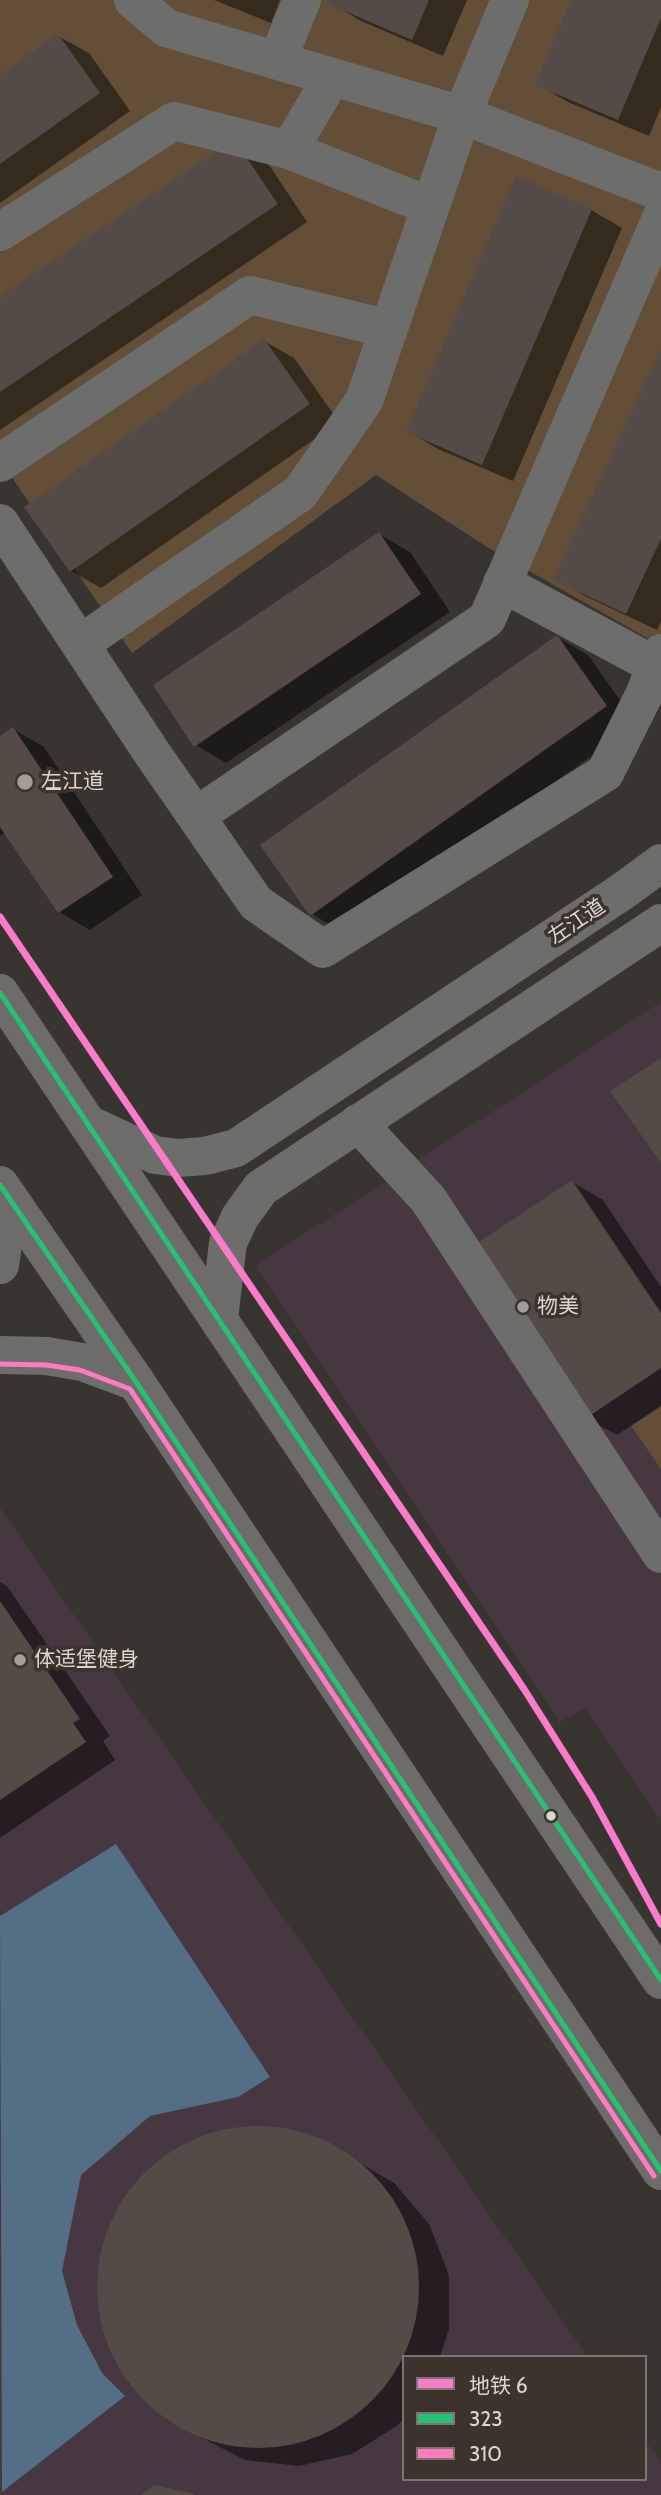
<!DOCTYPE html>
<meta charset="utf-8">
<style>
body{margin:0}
#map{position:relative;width:661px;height:2495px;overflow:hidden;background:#383430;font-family:Cabin,"Noto Sans SC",sans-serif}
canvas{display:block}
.legend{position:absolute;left:402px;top:2355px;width:245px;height:126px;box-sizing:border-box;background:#3c342c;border:2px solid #7c756e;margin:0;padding:9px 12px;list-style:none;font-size:21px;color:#dbd6d1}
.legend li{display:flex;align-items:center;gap:14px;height:35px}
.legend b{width:35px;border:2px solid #7c756e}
</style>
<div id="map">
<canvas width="661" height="2495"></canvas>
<ul class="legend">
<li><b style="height:9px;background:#fa7bc9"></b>地铁 6</li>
<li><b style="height:9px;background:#26c172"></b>323</li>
<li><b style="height:9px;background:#fe7ac1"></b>310</li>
</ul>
</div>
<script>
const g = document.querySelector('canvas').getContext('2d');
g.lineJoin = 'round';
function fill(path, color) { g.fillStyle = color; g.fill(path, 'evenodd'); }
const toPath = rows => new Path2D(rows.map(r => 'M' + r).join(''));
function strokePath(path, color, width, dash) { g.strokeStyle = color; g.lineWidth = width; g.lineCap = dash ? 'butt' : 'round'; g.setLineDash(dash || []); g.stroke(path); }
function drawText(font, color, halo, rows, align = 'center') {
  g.font = font + ' Cabin,"Noto Sans SC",sans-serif'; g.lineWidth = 7; g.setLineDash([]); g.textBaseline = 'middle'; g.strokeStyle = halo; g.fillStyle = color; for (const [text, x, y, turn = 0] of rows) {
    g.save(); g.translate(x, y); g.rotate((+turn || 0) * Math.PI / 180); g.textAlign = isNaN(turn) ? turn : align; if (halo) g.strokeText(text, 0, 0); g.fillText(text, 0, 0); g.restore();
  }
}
fill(toPath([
 [661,1002,661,1822,585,1708,560,1722,255,1266],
 [0,1508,588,2357,404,2357,404,2479,645,2479,645,2440,661,2462,661,2495,0,2495]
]), '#463741');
fill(toPath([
 [0,0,661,0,661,646,487,547,376,475,132,653,0,460],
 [661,1406,661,1469,631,1426]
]), '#634f38');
fill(toPath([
 [116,1844,270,2077,238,2097,150,2116,81,2175,62,2271,77,2325,102,2373,125,2396,2,2492,0,1916]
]), '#536e85');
fill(toPath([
 [214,0,280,0,271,23],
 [332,0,467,0,443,56,361,21,331,3],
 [573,0,661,0,661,107,649,136,568,102,537,84],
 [58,36,89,53,130,111,0,203,0,77],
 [234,141,265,159,307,222,0,430,0,299],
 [591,210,622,228,513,481,438,449,408,431],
 [264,341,294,358,339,422,101,588,71,571],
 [661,353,661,621,657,630,585,596,555,579],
 [379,534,410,552,450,612,226,763,196,745],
 [557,637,588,655,637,724,342,932,312,914],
 [13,729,44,747,142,895,90,930,59,912,6,832,0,836,0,738],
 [572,1182,603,1200,661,1287,661,1406,617,1435,586,1418],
 [0,1582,7,1586,110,1736,103,1741,115,1760,0,1838],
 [265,2127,315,2137,394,2183,429,2224,449,2275,449,2329,440,2357,404,2357,404,2418,398,2425,352,2454,299,2466,245,2460,167,2420,129,2384,106,2338,98,2287,106,2237,130,2191,167,2156,213,2133]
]), '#0007');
fill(toPath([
 [330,0,429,0,412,40,328,4],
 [571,0,661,0,661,18,618,120,535,85],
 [58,34,100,93,0,164,0,75],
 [234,139,278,204,0,392,0,297],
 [516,176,592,209,482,465,406,432],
 [264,339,310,404,70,572,24,507],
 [661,349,661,539,626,614,553,580],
 [379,532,421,594,194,747,153,685],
 [557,635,607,706,310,916,260,845],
 [13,727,113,877,58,913,0,827,0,736],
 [661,1058,661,1163,610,1091],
 [572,1180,661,1313,661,1368,585,1419,470,1248],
 [0,1601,80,1719,73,1723,86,1742,0,1800],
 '97 2287a161 161 0 1 1 322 0a161 161 0 1 1-322 0Z',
 [154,2485,195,2494,195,2495,140,2495]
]), '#544b47');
strokePath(toPath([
 [133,0,166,28,462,115,661,192],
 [277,61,302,0],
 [289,150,332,77],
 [0,232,174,121,289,150,430,206],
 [0,463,250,295,389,329],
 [0,523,152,753,256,903,323,949,605,773,644,695,661,653],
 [502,583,656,666],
 [80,644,300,493,364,401,462,115,510,0],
 [196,816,487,619,661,218],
 [358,1123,428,1199,661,1554],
 [88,1124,155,1155,178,1158,205,1156,236,1148,623,891,661,863],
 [0,1265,4,1238,5,1194],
 [219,1319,228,1243,240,1217,261,1188,661,923],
 [0,1355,47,1356,82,1362,136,1382]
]), '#6d6d6b', 38);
strokePath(toPath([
 [0,993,661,1980],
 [0,1185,136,1382,661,2171]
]), '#6e6c6a', 38);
strokePath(toPath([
 [0,993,661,1980],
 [0,1185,136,1382,661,2171]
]), '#26c172', 5);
strokePath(toPath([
 [0,1364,46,1365,80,1370,130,1389,654,2176]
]), '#fe7ac1', 5);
strokePath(toPath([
 [0,917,524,1689,592,1797,661,1924]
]), '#fa7bc9', 7);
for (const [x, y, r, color] of [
 [25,782,9,"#a29d99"],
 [523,1307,7,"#a29d99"],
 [20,1660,7,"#a29d99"],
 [551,1816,6,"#dbd6d1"]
]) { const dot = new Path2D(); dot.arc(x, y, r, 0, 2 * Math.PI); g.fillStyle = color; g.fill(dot); strokePath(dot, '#3c342c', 2.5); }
drawText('21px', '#dbd6d1', '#3c342c', [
 ["左江道",41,782],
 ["物美",537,1307],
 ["体适堡健身",34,1660]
], 'left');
drawText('21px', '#dbd6d1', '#3c342c', [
 ["左江道",577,922,-34]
]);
</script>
